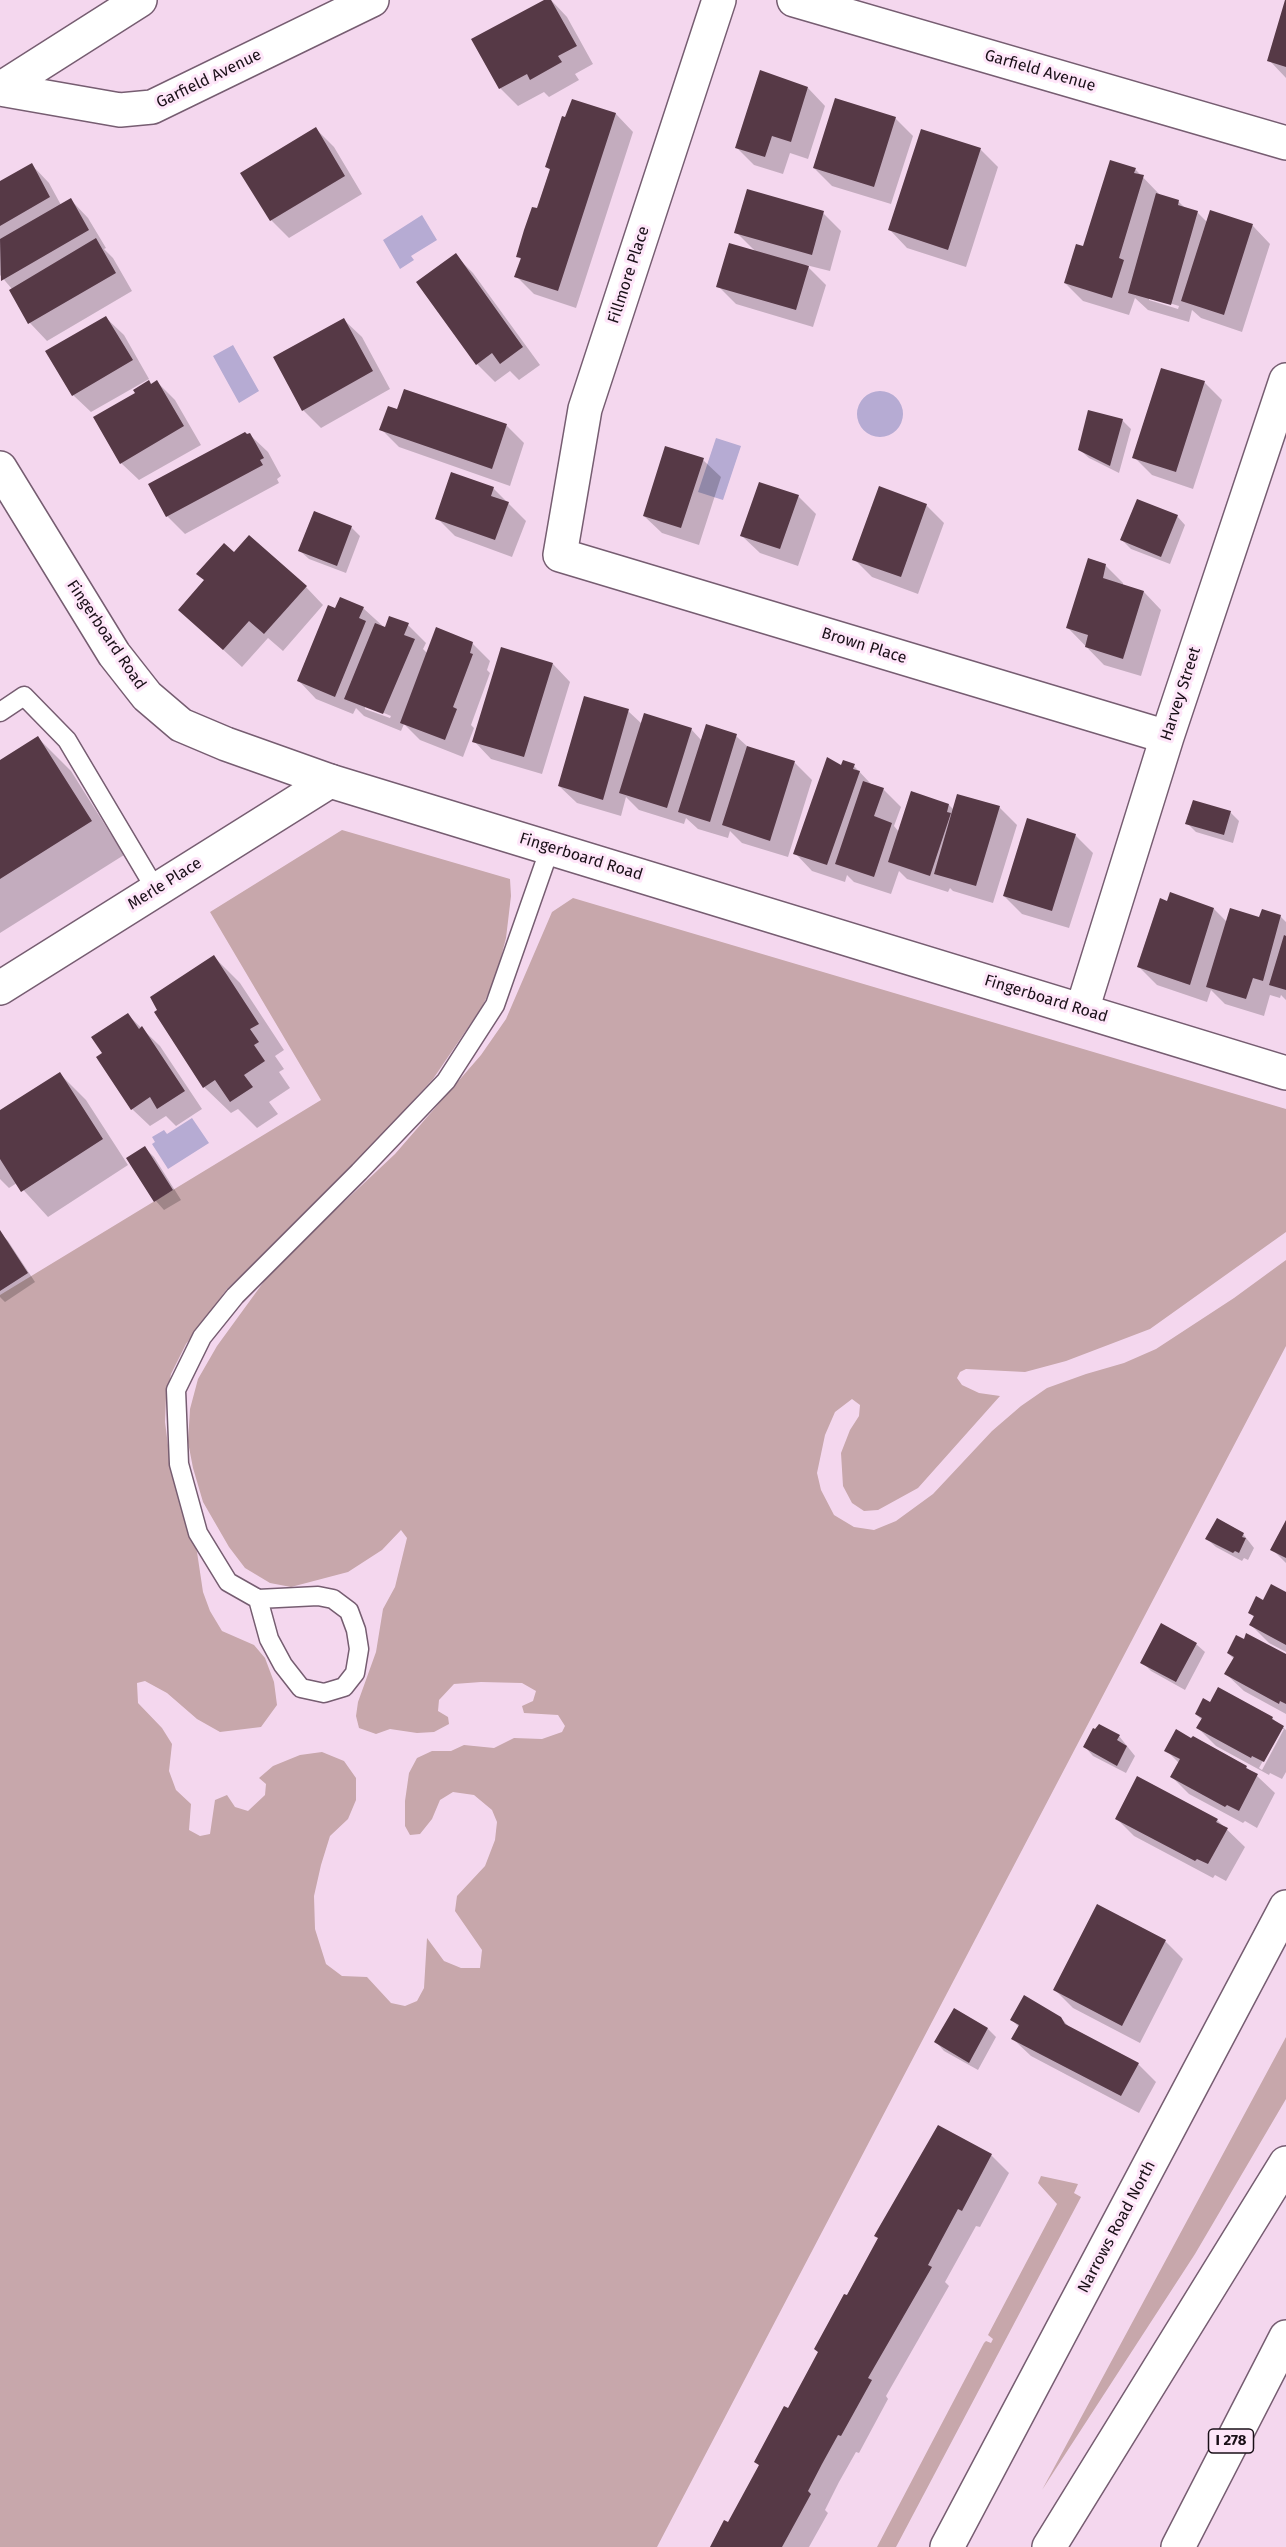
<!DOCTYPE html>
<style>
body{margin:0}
canvas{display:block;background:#f4d7ee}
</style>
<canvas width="1286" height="2547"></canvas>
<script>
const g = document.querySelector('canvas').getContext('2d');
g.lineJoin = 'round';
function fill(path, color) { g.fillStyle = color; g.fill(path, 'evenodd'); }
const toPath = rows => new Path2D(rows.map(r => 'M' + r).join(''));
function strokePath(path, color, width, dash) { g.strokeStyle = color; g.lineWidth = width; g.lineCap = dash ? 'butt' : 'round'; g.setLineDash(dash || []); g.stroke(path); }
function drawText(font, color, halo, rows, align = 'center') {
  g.font = font + ' "Fira Sans",sans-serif'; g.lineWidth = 6; g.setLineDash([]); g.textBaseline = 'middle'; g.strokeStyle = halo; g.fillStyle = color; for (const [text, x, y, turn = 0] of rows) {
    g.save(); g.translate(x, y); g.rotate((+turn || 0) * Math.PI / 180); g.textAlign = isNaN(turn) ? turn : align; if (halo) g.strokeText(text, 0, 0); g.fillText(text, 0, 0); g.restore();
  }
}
fill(toPath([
 [342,830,510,879,511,896,506,938,496,977,482,1007,433,1079,332,1189,227,1289,186,1344,171,1374,166,1398,165,1422,169,1453,174,1483,197,1552,203,1592,210,1611,222,1631,254,1645,265,1658,274,1682,277,1705,261,1727,220,1732,197,1719,167,1693,145,1681,137,1683,138,1703,162,1728,172,1744,169,1771,176,1790,191,1804,189,1830,200,1836,210,1834,215,1800,227,1795,235,1807,248,1811,265,1795,266,1784,259,1778,273,1766,300,1755,322,1752,344,1761,356,1778,356,1800,348,1819,330,1836,321,1865,314,1896,315,1929,326,1964,342,1976,367,1977,391,2003,405,2006,417,2001,424,1988,427,1938,444,1961,461,1968,480,1968,482,1950,455,1911,457,1896,485,1866,495,1840,497,1822,492,1810,474,1795,453,1792,440,1800,432,1819,420,1834,410,1835,405,1826,405,1801,409,1773,417,1758,432,1751,451,1751,464,1745,494,1748,514,1738,542,1739,562,1732,565,1726,558,1715,524,1713,522,1706,533,1701,536,1691,522,1683,481,1682,454,1684,439,1700,438,1711,448,1717,449,1724,434,1732,417,1733,390,1729,376,1734,359,1728,356,1716,358,1702,376,1652,383,1609,395,1587,407,1538,401,1530,382,1550,348,1572,291,1587,270,1583,245,1568,229,1547,203,1502,193,1468,188,1442,190,1409,198,1379,217,1346,265,1280,295,1248,395,1154,481,1055,506,1019,552,912,573,898,1286,1109,1286,1232,1150,1329,1066,1361,1025,1372,966,1369,960,1372,957,1378,962,1385,979,1393,1000,1396,918,1488,878,1510,864,1511,852,1503,843,1486,841,1453,850,1430,859,1416,860,1405,852,1399,835,1412,825,1435,817,1473,821,1490,834,1515,854,1527,874,1530,896,1521,933,1494,992,1431,1021,1406,1047,1388,1086,1374,1124,1363,1156,1349,1234,1298,1286,1260,1286,1346,657,2547,0,2547,0,1295,321,1100,210,912],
 [1286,2037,1286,2099,1195,2254,1042,2490],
 [1041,2176,1078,2184,1074,2193,1081,2197,896,2547,877,2547,984,2343,986,2341,991,2343,993,2339,988,2335,1057,2204,1038,2183]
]), '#c7a7ab');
fill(toPath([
 [422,215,437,240,411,256,414,260,400,269,383,240],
 [233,345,259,391,239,403,213,356],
 '857 414a23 23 0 1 1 46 0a23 23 0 1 1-46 0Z',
 [716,438,741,446,723,500,698,492],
 [192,1118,209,1143,168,1169,152,1144,155,1142,152,1137,164,1130,167,1134]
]), '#b6abd3');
fill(toPath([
 [548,0,551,0,567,17,593,64,575,74,579,80,549,97,544,92,518,106,500,88,473,40],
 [1286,2,1286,78,1269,60],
 [808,88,825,106,808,159,790,153,783,174,754,165,736,147],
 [573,100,616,114,633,132,576,308,534,294,516,276,522,261,518,256,538,210,551,171,547,167],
 [895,118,913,136,891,204,832,186,814,168],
 [316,129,334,147,362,194,289,238,271,220],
 [922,131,981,150,998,167,966,267,907,248,890,230],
 [32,165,49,183,61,205,71,200,88,218,106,248,104,249,113,258,132,291,47,341,30,323,12,289,0,275,0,183],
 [1135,169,1161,196,1178,201,1186,209,1197,212,1207,222,1210,212,1253,226,1270,244,1242,332,1201,318,1192,310,1189,322,1148,310,1135,298,1129,315,1083,301,1065,283,1084,248],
 [1149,297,1179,306,1178,309,1149,300],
 [823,213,841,231,830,271,806,265,826,285,813,327,736,304,718,286,756,252,736,232],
 [455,255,473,273,540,365,519,380,510,371,495,382,477,364,418,283],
 [106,318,124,335,149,379,91,412,73,395],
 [344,320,362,337,390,389,321,428,303,410],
 [157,382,175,400,201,445,139,480,121,463,151,385],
 [1204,382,1222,400,1193,489,1152,475,1134,457],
 [405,390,507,426,524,443,510,486,399,447,381,429,398,411],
 [1122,420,1131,429,1119,473,1089,458,1080,450],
 [250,435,268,452,281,476,277,479,279,483,185,534,167,516],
 [703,460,721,477,699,545,662,533,644,516],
 [493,488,526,521,512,557,455,536,437,518],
 [798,496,816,514,798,566,760,553,742,536],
 [926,505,944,523,918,594,872,577,854,559],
 [1177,516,1185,525,1170,564,1131,549,1122,540],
 [351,527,360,536,346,573,309,559,300,551],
 [234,554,306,587,323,605,283,651,268,638,242,667,180,610],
 [1105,565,1123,583,1123,585,1144,592,1161,610,1141,676,1104,665,1068,628],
 [363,608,386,629,408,625,426,643,423,649,428,654,472,643,490,661,487,670,490,673,471,725,474,728,463,757,420,740,404,724,401,731,364,716,356,708,353,714,316,699,299,681,336,610],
 [365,705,391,716,390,718,365,709],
 [553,664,570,682,542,774,491,759,474,741],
 [628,711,642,724,691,729,702,741,736,736,748,747,794,762,812,780,788,857,742,843,730,831,728,838,698,829,686,818,684,824,639,810,626,797,621,816,577,803,559,786],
 [38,738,71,771,124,855,0,933,0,762],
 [854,766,871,784,883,789,901,807,894,826,899,832,949,805,954,810,999,807,1017,825,993,903,953,891,950,888,948,892,907,879,899,871,891,894,854,882,847,875,845,882,812,871,795,853,842,767],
 [1194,801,1231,813,1239,821,1233,843,1196,832,1187,823],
 [1075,835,1093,853,1069,928,1022,914,1004,896],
 [1214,909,1227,922,1280,916,1286,922,1286,1000,1281,995,1280,998,1270,995,1264,1016,1225,1004,1211,990,1207,1002,1157,985,1139,967],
 [214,957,240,983,284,1050,275,1056,284,1069,279,1072,290,1088,269,1102,278,1114,257,1128,238,1109,231,1113,205,1088,156,1013],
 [128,1015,160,1046,202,1109,176,1126,166,1116,150,1126,132,1109,104,1053],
 [60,1074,86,1100,128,1165,48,1217,17,1183,9,1188,0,1179,0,1112],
 [145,1148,154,1157,181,1200,164,1210,156,1201,128,1159],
 [0,1233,8,1241,35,1282,5,1302,0,1297],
 [1286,1523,1286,1563,1272,1549],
 [1243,1534,1254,1548,1248,1560,1244,1558,1242,1561,1216,1547,1207,1539],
 [1286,1593,1286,1652,1269,1643,1251,1625,1255,1618,1250,1613,1263,1602],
 [1196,1644,1205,1652,1185,1690,1151,1671,1142,1662],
 [1228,1653,1286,1656,1286,1714,1244,1691,1226,1674,1234,1659],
 [1219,1689,1272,1718,1286,1730,1286,1772,1282,1779,1270,1773,1269,1775,1216,1746,1198,1728,1202,1720,1196,1714,1211,1704],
 [1281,1729,1284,1729,1262,1770,1259,1768],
 [1119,1736,1135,1756,1126,1773,1093,1756,1085,1747],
 [1166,1750,1246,1767,1257,1776,1275,1793,1257,1828,1245,1821,1243,1823,1189,1794,1172,1777,1179,1763],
 [1116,1818,1217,1820,1245,1847,1226,1881,1215,1875,1213,1878,1134,1836],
 [1098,1906,1165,1941,1183,1959,1140,2043,1073,2008,1055,1990],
 [1061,2018,1072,2030,1138,2064,1156,2082,1139,2113,1031,2056,1013,2039,1019,2027,1012,2020],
 [988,2029,996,2037,978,2070,944,2051,936,2042],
 [991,2155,1009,2173,980,2227,976,2226,945,2282,949,2286,886,2396,888,2399,859,2453,856,2452,839,2482,825,2510,828,2513,809,2547,711,2547,728,2524,760,2466,756,2462,789,2410,820,2352,816,2349,879,2239]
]), '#0003');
fill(toPath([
 [544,0,551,0,577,46,558,56,562,62,530,80,527,74,499,89,471,39],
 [1285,0,1286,0,1286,67,1267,61],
 [760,70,808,87,791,142,772,136,765,157,735,148],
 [835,98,896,117,874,187,813,168],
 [572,99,616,113,558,291,514,277,521,258,516,257,524,230,532,207,537,208,550,169,545,167,562,116,565,117],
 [316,127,345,176,270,221,240,173],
 [921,129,981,148,948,250,888,230],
 [1110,160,1136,168,1134,173,1144,175,1119,258,1124,260,1112,298,1064,283,1076,244,1083,246],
 [32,163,50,197,0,226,0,181],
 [747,189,824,211,812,255,734,233],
 [1156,193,1179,200,1178,205,1198,211,1171,305,1128,293],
 [71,198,89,230,1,281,0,239],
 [1210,210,1253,224,1224,315,1181,301],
 [96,238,116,273,28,324,9,290],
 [729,243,809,266,796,310,716,287],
 [456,253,523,347,500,364,492,353,476,365,416,282],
 [106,316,133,360,72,396,45,351],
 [344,318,373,371,302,411,273,357],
 [1161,368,1205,381,1176,472,1132,458],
 [149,380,151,384,157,380,184,426,120,464,93,417,135,393,133,390],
 [404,389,507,424,492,469,379,430,388,406,397,409],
 [1088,410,1123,419,1110,466,1078,450],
 [245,432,247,434,250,433,264,458,260,460,263,465,166,517,148,484],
 [665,446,704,458,681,528,643,516],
 [451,472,494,487,491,496,509,502,495,540,435,519],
 [759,482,799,495,780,549,740,536],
 [879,486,927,504,901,577,852,560],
 [1137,499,1178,515,1161,557,1120,540],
 [314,511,352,526,337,566,298,551],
 [249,535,307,586,264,634,249,621,223,650,178,610,204,580,196,574,224,543,234,552],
 [1088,558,1106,564,1103,578,1144,591,1123,659,1085,647,1088,635,1066,628],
 [340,597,364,607,359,618,366,621,335,697,297,681,328,605,335,608],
 [389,616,409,623,404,635,415,639,383,714,344,699,375,623,385,627],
 [436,627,473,642,470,653,473,654,453,707,457,709,445,740,400,723],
 [501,647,553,663,524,757,472,742],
 [584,696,629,709,603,800,558,786],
 [644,713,692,728,667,808,619,793],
 [706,724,737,734,710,822,678,812],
 [38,736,92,821,0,879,0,760],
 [747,746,795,761,770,841,722,825],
 [827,757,841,765,843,760,855,764,853,769,860,771,827,865,793,854],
 [863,781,884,788,874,816,892,823,874,877,835,864],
 [911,791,949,804,947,812,951,813,930,876,888,862],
 [957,794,1000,806,976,886,934,874],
 [1193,800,1231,811,1224,835,1185,824],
 [1027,818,1076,834,1052,911,1003,896],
 [1170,892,1214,908,1190,985,1137,967,1160,898,1167,901],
 [1230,908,1259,917,1262,909,1281,915,1263,981,1253,978,1246,999,1206,987],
 [1284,935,1286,936,1286,990,1269,985],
 [214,955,259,1024,250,1029,259,1042,254,1045,265,1061,244,1075,253,1087,230,1102,215,1080,203,1088,154,1012,157,1010,150,997],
 [128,1013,139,1029,142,1026,185,1091,157,1109,150,1097,131,1110,96,1057,102,1053,91,1037],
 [60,1072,103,1139,21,1192,0,1159,0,1110],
 [145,1146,173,1190,154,1202,126,1158],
 [0,1230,28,1273,0,1291],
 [1217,1518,1244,1533,1242,1537,1246,1538,1239,1553,1235,1551,1233,1553,1205,1539],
 [1286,1520,1286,1558,1270,1550],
 [1271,1584,1286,1592,1286,1645,1249,1625,1254,1616,1248,1613,1256,1596,1263,1600],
 [1161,1623,1197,1643,1176,1682,1140,1663],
 [1246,1633,1286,1654,1286,1704,1280,1701,1279,1704,1224,1674,1234,1657,1227,1653,1236,1635,1244,1639],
 [1218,1687,1273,1717,1272,1719,1284,1726,1264,1762,1252,1756,1251,1758,1196,1728,1202,1718,1195,1714,1203,1698,1210,1702],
 [1099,1724,1120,1735,1117,1740,1127,1746,1117,1766,1083,1747,1093,1728,1095,1729],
 [1176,1729,1191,1738,1193,1736,1247,1766,1246,1768,1258,1774,1239,1811,1227,1805,1225,1807,1170,1777,1180,1759,1164,1751],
 [1137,1776,1218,1819,1216,1822,1228,1828,1208,1864,1197,1859,1195,1861,1115,1819],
 [1097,1904,1166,1940,1122,2026,1053,1990],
 [1024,1995,1061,2017,1065,2024,1139,2063,1121,2096,1011,2039,1019,2025,1010,2020],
 [954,2008,988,2028,969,2063,934,2042],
 [938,2125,992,2154,962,2211,958,2209,928,2265,932,2267,868,2378,872,2380,841,2436,838,2435,822,2464,808,2491,811,2494,782,2547,710,2547,724,2520,728,2522,759,2465,754,2462,784,2406,788,2408,818,2352,814,2349,844,2294,847,2295,878,2238,874,2236]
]), '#563946');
const service = toPath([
 [0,712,24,696,67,740,156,890],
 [258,1599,318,1596,333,1599,349,1611,356,1630,359,1649,355,1673,344,1687,324,1693,301,1688,283,1665,269,1639,258,1599,228,1582,198,1533,179,1464,176,1390,202,1337,235,1296,359,1172,446,1081,495,1005,550,848]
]);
const minor = toPath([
 [719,0,585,409,560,555,1167,737],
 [794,0,1286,143],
 [0,89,120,110,152,107,372,0],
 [0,89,140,0],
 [0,988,330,781],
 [1082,1010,1167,737,1286,380]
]);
const tertiary = toPath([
 [0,468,114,654,147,696,181,725,226,744,330,781,1286,1073]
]);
const primary = toPath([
 [947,2547,1286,1907]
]);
const motorway = toPath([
 [1049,2547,1286,2163],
 [1178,2547,1286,2337]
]);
strokePath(service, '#765d71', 21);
strokePath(minor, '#765d71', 36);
strokePath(tertiary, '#765d71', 36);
strokePath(primary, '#765d71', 36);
strokePath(motorway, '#765d71', 36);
strokePath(service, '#fff', 18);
strokePath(minor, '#fff', 33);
strokePath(tertiary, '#fff', 33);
strokePath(primary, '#fff', 33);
strokePath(motorway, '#fff', 33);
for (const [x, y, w] of [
 [1231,2441,45]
]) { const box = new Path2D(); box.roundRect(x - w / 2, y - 12, w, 24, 4.5); g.fillStyle = '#fee6f9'; g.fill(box); strokePath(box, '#1a1018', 1.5); }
drawText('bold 15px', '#1a1018', null, [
 ["I 278",1231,2441]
]);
drawText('16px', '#1a1018', '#fee6f9', [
 ["Garfield Avenue",1040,71,16],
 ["Garfield Avenue",209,79,-26],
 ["Fillmore Place",629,275,-72],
 ["Fingerboard Road",106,635,56],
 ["Brown Place",864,646,17],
 ["Harvey Street",1181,694,-72],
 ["Fingerboard Road",581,857,17],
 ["Merle Place",165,884,-32],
 ["Fingerboard Road",1046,999,17],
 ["Narrows Road North",1117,2227,-62]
]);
</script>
